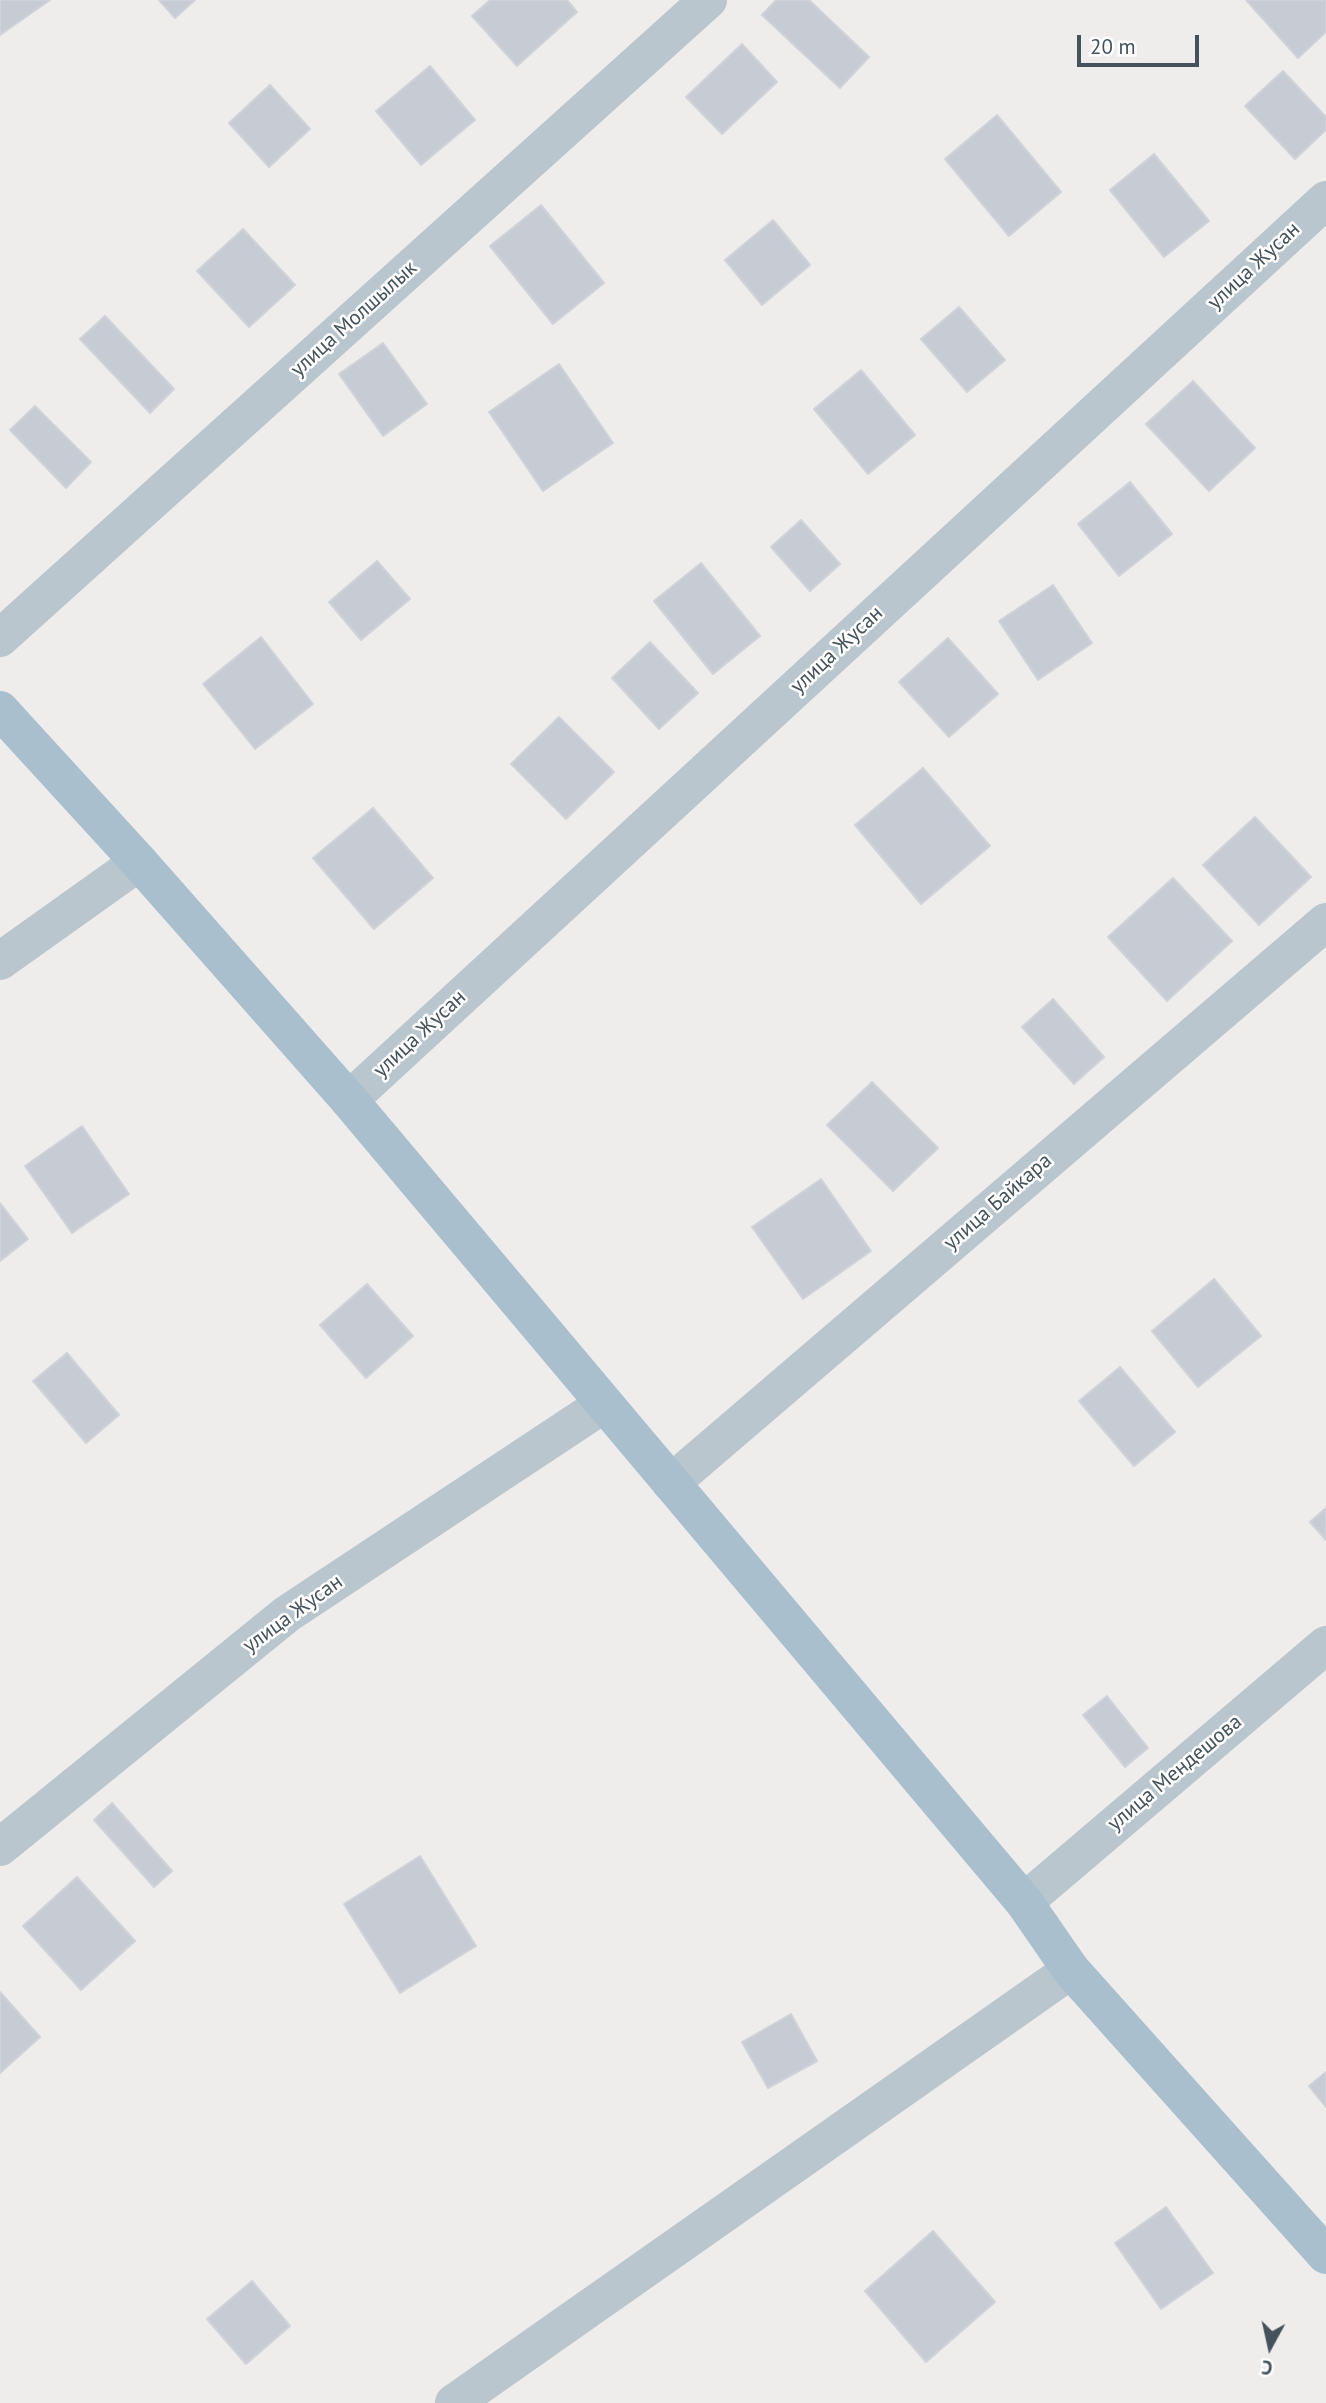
<!DOCTYPE html>
<meta charset="utf-8">
<style>
body{margin:0}
#map{position:relative;width:1326px;height:2403px;overflow:hidden;background:#efecec;font-family:"PT Sans",sans-serif}
canvas{display:block}
.north{position:absolute;left:1235px;top:2312px;width:70px;height:70px;-webkit-text-stroke:5px #fff;paint-order:stroke;rotate:188deg;font-size:19px;font-weight:700;line-height:28px;text-align:center;color:#43525b}
.north::after{content:'';display:block;margin:auto;width:24px;height:32px;background:#43525b;clip-path:polygon(50% 0,100% 100%,50% 72%,0 100%)}
.scale{position:absolute;left:1077px;top:35px;width:122px;height:32px;box-sizing:border-box;border:4px solid #43525b;border-top:0;padding-left:9px;font-size:21px;line-height:24px;white-space:nowrap;color:#43525b;-webkit-text-stroke:5px #fff;paint-order:stroke}
</style>
<div id="map">
<canvas width="1326" height="2403"></canvas>
<div class="north">С</div>
<div class="scale">20 m</div>
</div>
<script>
const g = document.querySelector('canvas').getContext('2d');
g.lineJoin = 'round';
function fill(path, color) { g.fillStyle = color; g.fill(path, 'evenodd'); }
const toPath = rows => new Path2D(rows.map(r => 'M' + r).join(''));
function strokePath(path, color, width, dash) { g.strokeStyle = color; g.lineWidth = width; g.lineCap = dash ? 'butt' : 'round'; g.setLineDash(dash || []); g.stroke(path); }
function drawText(font, color, halo, rows, align = 'center') {
  g.font = font + ' "PT Sans",sans-serif'; g.lineWidth = 5; g.setLineDash([]); g.textBaseline = 'middle'; g.strokeStyle = halo; g.fillStyle = color; for (const [text, x, y, turn = 0] of rows) {
    g.save(); g.translate(x, y); g.rotate((+turn || 0) * Math.PI / 180); g.textAlign = isNaN(turn) ? turn : align; if (halo) g.strokeText(text, 0, 0); g.fillText(text, 0, 0); g.restore();
  }
}
const building = toPath([
 [0,0,50,0,0,35,0,0],
 [159,0,195,0,175,18,159,0],
 [490,0,567,0,577,12,517,66,472,16,490,0],
 [776,0,809,0,869,57,840,88,762,15,776,0],
 [1246,0,1326,0,1326,32,1298,58,1246,0],
 [742,44,777,82,722,134,686,97,742,44],
 [430,66,475,120,421,165,376,111,430,66],
 [1283,71,1326,117,1326,130,1295,159,1245,106,1283,71],
 [270,85,310,129,269,167,229,123,270,85],
 [997,115,1061,192,1009,236,945,159,997,115],
 [1154,154,1209,221,1164,257,1110,190,1154,154],
 [541,205,604,283,553,324,490,246,541,205],
 [773,220,810,265,762,305,725,260,773,220],
 [243,229,295,285,249,327,197,271,243,229],
 [959,307,1005,360,967,392,921,339,959,307],
 [105,316,174,389,150,413,80,339,105,316],
 [383,343,427,404,383,436,339,374,383,343],
 [559,364,613,443,543,491,489,412,559,364],
 [861,370,915,435,868,474,814,409,861,370],
 [1193,381,1255,448,1209,491,1146,424,1193,381],
 [35,406,91,462,66,488,10,430,35,406],
 [1130,482,1172,534,1119,576,1078,524,1130,482],
 [801,520,840,564,810,591,771,547,801,520],
 [377,561,410,599,361,640,329,602,377,561],
 [701,563,760,636,713,674,654,601,701,563],
 [1053,585,1092,643,1038,680,999,621,1053,585],
 [261,637,313,704,255,749,203,684,261,637],
 [948,638,998,694,949,737,899,682,948,638],
 [650,642,698,693,659,729,612,678,650,642],
 [559,717,614,772,566,819,511,764,559,717],
 [923,768,990,846,921,904,855,825,923,768],
 [373,808,433,878,374,929,313,858,373,808],
 [1255,817,1311,877,1259,925,1203,865,1255,817],
 [1173,878,1232,941,1167,1001,1108,937,1173,878],
 [1053,999,1104,1057,1074,1084,1022,1027,1053,999],
 [872,1082,938,1148,893,1191,827,1125,872,1082],
 [82,1126,129,1194,72,1233,25,1166,82,1126],
 [821,1179,871,1251,803,1299,752,1227,821,1179],
 [0,1203,28,1239,0,1261,0,1203],
 [1214,1279,1261,1336,1198,1387,1152,1331,1214,1279],
 [367,1284,413,1336,366,1378,320,1325,367,1284],
 [67,1353,119,1415,86,1443,33,1381,67,1353],
 [1120,1367,1175,1432,1134,1466,1079,1401,1120,1367],
 [1326,1508,1326,1540,1310,1522,1326,1508],
 [1107,1696,1148,1748,1125,1767,1083,1715,1107,1696],
 [112,1803,172,1871,154,1887,94,1820,112,1803],
 [420,1856,476,1946,400,1993,344,1904,420,1856],
 [77,1877,135,1941,81,1990,23,1926,77,1877],
 [0,1992,40,2037,0,2073,0,1992],
 [791,2014,817,2061,768,2088,742,2042,791,2014],
 [1326,2072,1326,2107,1309,2086,1326,2072],
 [1166,2207,1213,2273,1161,2309,1115,2243,1166,2207],
 [933,2231,995,2302,926,2362,865,2291,933,2231],
 [252,2281,290,2326,246,2364,207,2319,252,2281]
]);
fill(building, '#c7cbd3');
strokePath(building, '#cfd3d9', 2);
strokePath(toPath([
 [0,638,708,0],
 [0,961,139,862],
 [349,1100,1326,200],
 [671,1483,1326,922],
 [0,1847,287,1614,604,1404],
 [1024,1902,1326,1645],
 [454,2403,1071,1970]
]), '#b9c6cd', 38);
strokePath(toPath([
 [0,710,139,862,349,1100,1024,1902,1071,1970,1326,2255]
]), '#a9bfce', 38);
drawText('21px', '#43525b', '#fff', [
 ["улица Жусан",1254,266,-43],
 ["улица Молшылык",354,319,-42],
 ["улица Жусан",837,650,-43],
 ["улица Жусан",420,1034,-43],
 ["улица Байкара",998,1202,-41],
 ["улица Жусан",293,1614,-36],
 ["улица Мендешова",1175,1773,-40]
]);
</script>
